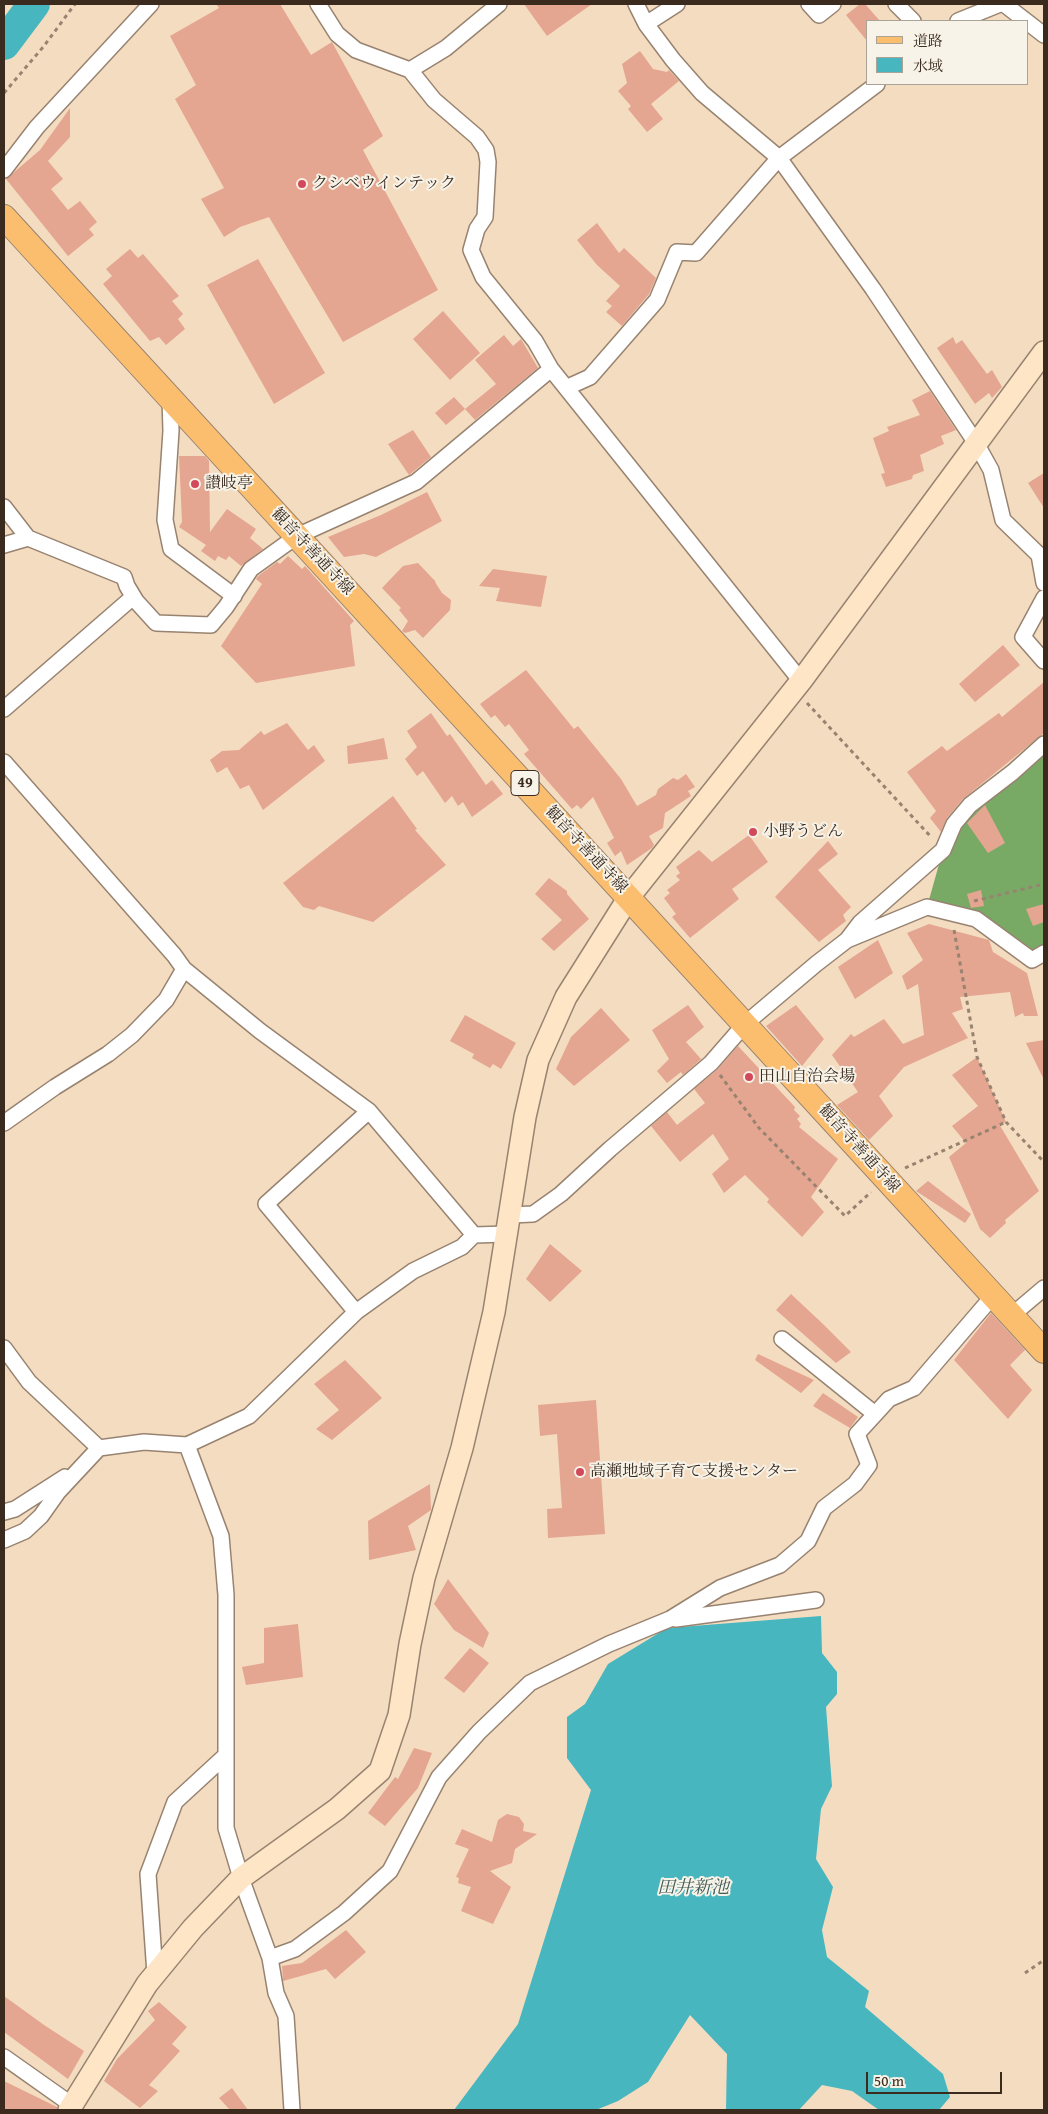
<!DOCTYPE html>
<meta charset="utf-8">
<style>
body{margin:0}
#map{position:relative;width:1048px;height:2114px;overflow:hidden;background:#f4dcc1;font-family:"Gentium Book Plus","Noto Serif JP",serif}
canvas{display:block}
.frame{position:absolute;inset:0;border:5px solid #3b2a1e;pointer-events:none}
.legend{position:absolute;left:866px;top:20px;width:162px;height:65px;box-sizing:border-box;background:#f7f3e8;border:1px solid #aca397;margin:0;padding:6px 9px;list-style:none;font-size:15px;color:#3b2a1e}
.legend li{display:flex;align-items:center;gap:10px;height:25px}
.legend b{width:25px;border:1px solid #aca397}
.scale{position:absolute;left:866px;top:2072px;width:136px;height:22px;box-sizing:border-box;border:2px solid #3b2a1e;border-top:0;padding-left:6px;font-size:15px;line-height:18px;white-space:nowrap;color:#3b2a1e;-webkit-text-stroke:4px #f7f3e8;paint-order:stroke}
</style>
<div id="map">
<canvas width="1048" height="2114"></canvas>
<div class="frame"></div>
<ul class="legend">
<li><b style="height:6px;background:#fbbe6e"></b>道路</li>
<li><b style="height:14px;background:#47b6bf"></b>水域</li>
</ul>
<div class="scale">50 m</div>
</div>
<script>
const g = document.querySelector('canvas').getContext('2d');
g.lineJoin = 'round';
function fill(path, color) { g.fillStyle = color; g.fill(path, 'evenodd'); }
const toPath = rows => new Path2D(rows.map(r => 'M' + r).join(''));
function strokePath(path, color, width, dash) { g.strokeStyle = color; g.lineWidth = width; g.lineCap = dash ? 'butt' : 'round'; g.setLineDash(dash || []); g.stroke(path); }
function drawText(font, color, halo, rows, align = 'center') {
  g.font = font + ' "Gentium Book Plus","Noto Serif JP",serif'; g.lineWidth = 4; g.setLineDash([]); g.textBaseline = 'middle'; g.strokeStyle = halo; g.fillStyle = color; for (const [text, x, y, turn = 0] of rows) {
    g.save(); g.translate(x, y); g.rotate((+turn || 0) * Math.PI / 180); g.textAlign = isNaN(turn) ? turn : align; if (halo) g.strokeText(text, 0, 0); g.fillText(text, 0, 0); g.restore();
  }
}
fill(toPath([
 [1044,744,1044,953,1032,960,976,919,927,907,943,850,954,824]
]), '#78aa66');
fill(toPath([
 [821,1616,822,1653,837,1672,837,1694,826,1707,832,1786,821,1809,816,1859,833,1887,822,1930,827,1957,869,1991,865,2007,943,2074,950,2097,939,2110,879,2110,852,2091,822,2085,799,2110,726,2110,727,2054,690,2015,648,2082,618,2101,596,2110,454,2110,518,2024,591,1790,567,1758,567,1717,585,1704,608,1664,667,1628]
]), '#47b6bf');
strokePath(toPath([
 [4,44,34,4]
]), '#47b6bf', 32);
fill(toPath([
 [216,4,280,4,311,55,332,42,383,136,363,150,438,290,343,342,269,217,240,227,224,237,201,199,224,188,175,99,196,85,170,36,219,8],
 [524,4,592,4,547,36],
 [860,4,865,4,880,21,867,21,867,41,846,15],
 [640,51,653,69,667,72,669,70,679,81,651,104,663,119,647,132,628,109,631,106,618,91,627,83,622,64],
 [70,108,70,137,48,161,63,179,51,189,68,210,80,201,97,222,89,229,94,235,68,256,6,179,40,150],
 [597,223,619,253,624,248,656,278,649,294,622,326,606,312,612,306,606,301,620,286,597,265,577,240],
 [130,249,138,258,143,254,179,296,172,301,183,314,178,319,185,329,166,345,159,337,150,341,103,284,112,276,106,269],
 [258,259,325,373,274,404,207,285],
 [443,311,480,353,450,380,413,339],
 [504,335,513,346,521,339,538,368,475,420,465,409,496,384,475,360],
 [953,337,956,344,962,340,987,374,992,370,1002,387,992,398,989,393,975,404,937,348],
 [930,391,956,430,941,436,944,444,920,455,924,471,913,475,912,479,886,487,881,474,885,473,873,438,889,431,887,427,920,415,912,400],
 [454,397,465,409,446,425,435,413],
 [413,430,431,457,409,475,388,444],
 [179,456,205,456,209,461,210,532,227,509,256,529,250,538,263,549,241,566,229,556,226,560,218,556,215,561,201,551,206,545,179,527,182,522],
 [1044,473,1044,508,1028,483],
 [427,492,442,521,376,557,364,554,344,557,328,537,381,515],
 [288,556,302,569,305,566,354,621,350,625,355,666,256,683,221,646,262,584,256,579,258,576,277,562,280,564],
 [418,563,436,582,435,582,442,593,451,600,450,610,423,638,415,630,405,633,402,631,408,621,399,610,401,608,382,588,403,566],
 [493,569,547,576,541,607,496,601,500,588,479,586],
 [1003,645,1020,665,975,702,959,684],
 [526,670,574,729,578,726,621,779,637,806,656,795,658,789,673,778,678,780,686,774,695,787,688,791,691,796,665,813,663,828,649,836,654,845,652,848,627,865,621,851,615,856,607,843,614,838,593,797,581,809,577,805,572,809,524,754,529,750,509,724,505,727,495,715,491,718,480,704],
 [1044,682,1044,733,963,799,947,818,941,832,930,818,936,811,907,772,942,746,947,751,999,713,1002,717],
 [431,713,447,736,450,734,486,785,492,780,503,794,472,817,463,802,458,806,452,796,445,803,423,771,417,776,405,759,417,747,407,731],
 [287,723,308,750,314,745,325,761,263,810,249,785,240,789,227,767,217,773,210,760,222,751,239,750,261,731,264,735],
 [384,738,388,759,348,764,347,746],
 [393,796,417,829,415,830,446,865,373,922,319,906,314,910,303,907,283,883],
 [985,805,1005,843,988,853,967,823],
 [749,835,768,862,732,889,739,899,690,938,672,917,676,914,664,898,670,893,667,890,680,880,676,876,680,873,676,867,699,850,712,862],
 [828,841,838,854,818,870,851,907,843,915,846,921,819,942,775,897],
 [549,878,567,891,567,894,589,919,554,951,541,939,562,920,535,894],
 [981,890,984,906,971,908,967,894],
 [1044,904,1044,922,1033,926,1026,909],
 [929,924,989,940,993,952,1027,973,1038,1016,1024,1016,1023,1013,1015,1017,1010,992,960,997,963,1009,952,1013,968,1038,904,1067,879,1096,893,1116,869,1140,837,1105,858,1092,832,1055,851,1034,854,1037,884,1019,903,1044,924,1035,918,984,907,990,902,976,923,960,907,933],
 [878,940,893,973,855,999,838,967],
 [688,1005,704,1027,686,1042,701,1059,683,1075,681,1072,667,1083,657,1071,669,1059,652,1030],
 [796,1005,824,1039,802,1066,766,1026],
 [601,1008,630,1040,574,1086,556,1069,571,1037],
 [465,1015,516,1043,501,1069,493,1064,490,1068,472,1058,474,1054,450,1041],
 [1044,1040,1044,1080,1026,1043],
 [738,1046,795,1107,794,1110,800,1116,797,1119,801,1124,799,1127,838,1159,811,1197,824,1212,802,1237,767,1202,769,1199,745,1175,724,1193,712,1174,729,1159,713,1134,680,1162,651,1126,667,1112,677,1125,705,1103,694,1089,718,1069],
 [977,1057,1006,1122,999,1124,1039,1191,1005,1220,1006,1223,990,1238,980,1229,949,1157,966,1143,952,1126,978,1106,952,1075],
 [928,1181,971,1214,965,1223,916,1191],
 [550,1244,582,1271,550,1302,526,1279],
 [791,1294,823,1324,851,1352,836,1363,776,1310],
 [991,1313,1025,1350,1010,1365,1032,1390,1008,1419,954,1360],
 [758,1354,814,1380,801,1393,755,1360],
 [345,1360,382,1398,332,1440,316,1429,339,1410,314,1384],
 [823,1393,858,1417,850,1428,813,1406],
 [596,1400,605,1534,548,1538,547,1509,562,1508,557,1434,540,1436,538,1405],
 [430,1484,431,1510,408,1526,416,1550,369,1560,368,1521],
 [448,1579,489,1633,483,1648,454,1630,434,1604],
 [298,1624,303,1677,246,1685,242,1667,264,1663,264,1628],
 [470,1648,489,1663,464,1693,444,1678],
 [414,1748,432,1753,418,1788,385,1826,368,1813,395,1777,398,1779],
 [507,1814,519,1817,524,1824,523,1831,537,1834,515,1849,512,1863,490,1871,511,1887,493,1924,461,1911,471,1887,458,1883,459,1878,456,1877,469,1849,455,1844,462,1829,492,1842,498,1820],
 [346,1930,366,1952,335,1979,326,1969,283,1981,282,1966,302,1963],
 [4,1996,44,2025,84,2051,68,2079,4,2032],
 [159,2002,187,2027,172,2044,180,2051,149,2085,158,2091,140,2108,104,2081,117,2059,155,2020,148,2011],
 [4,2081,57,2107,57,2110,4,2110],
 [232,2088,248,2110,230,2110,219,2098]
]), '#e4a591');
const street = toPath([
 [318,4,337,34,356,50,410,70,434,100,477,137,486,150,488,162,485,217,477,229,471,250,483,277,535,341,551,369,801,681],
 [636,4,646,24,677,4],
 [809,4,819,15,833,4],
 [896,4,913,21],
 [1004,4,1044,35],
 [958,21,1000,4],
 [646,24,673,60,702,93,779,158,873,289,976,443,991,470,1003,520,1039,555,1044,583],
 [410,70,446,48,499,4],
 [4,170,37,127,151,4],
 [568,387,590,377,657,300,677,252,696,253,779,158,877,84],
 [170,398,171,431,165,520,171,549,234,596],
 [4,507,28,538],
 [4,545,28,538,124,577,127,586,136,601,156,623,211,625,226,607,251,569,297,536,416,482,551,369],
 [1044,598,1023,637,1044,661],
 [4,709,133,597],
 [4,762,174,955,184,969,260,1031,369,1111,474,1235],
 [847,940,860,923,943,850,954,824,970,805,1013,772,1044,744],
 [4,1123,55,1087,108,1054,132,1035,166,1000,184,969],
 [510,1215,533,1214,561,1194,610,1149,711,1063,745,1024,816,964,847,940,927,907,976,919,1032,960,1044,953],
 [356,1312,266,1204,369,1111],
 [1011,1316,1044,1288],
 [782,1339,875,1414],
 [4,1348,29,1382,99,1448],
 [187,1445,221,1536,226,1595,226,1828,241,1878,270,1958,276,1993,286,2016,292,2110],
 [4,1512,15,1509,65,1477],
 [4,1540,25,1531,41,1516,58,1492,99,1448,144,1442,187,1445,249,1416,356,1312,413,1271,462,1247,474,1235,507,1234],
 [676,1619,816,1600],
 [270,1958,295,1949,344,1913,390,1871,439,1777,479,1732,530,1683,609,1644,670,1619,720,1588,780,1565,808,1541,824,1508,855,1484,869,1465,857,1434,889,1399,914,1388,993,1296],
 [155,1974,148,1874,175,1802,225,1756],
 [4,2057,72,2105]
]);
const secondary = toPath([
 [69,2110,147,1984,193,1928,241,1878,337,1809,380,1771,399,1715,410,1644,424,1578,462,1448,494,1312,525,1117,538,1060,566,997,629,897,801,681,1044,352]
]);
const primary = toPath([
 [4,217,1044,1351]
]);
strokePath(street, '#988370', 18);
strokePath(secondary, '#988370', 24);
strokePath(primary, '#988370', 26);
strokePath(toPath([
 [4,93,44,46,75,4],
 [807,703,932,838],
 [974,901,1044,884],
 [954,930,977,1057,1006,1122,1044,1162],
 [720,1075,759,1128,845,1216,871,1192],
 [905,1168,1006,1122],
 [1025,1973,1044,1960]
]), '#988370', 3, [4, 4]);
strokePath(street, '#fff', 15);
strokePath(secondary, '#fde5c5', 21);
strokePath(primary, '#fbbe6e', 24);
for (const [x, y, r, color] of [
 [302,184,5,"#d1495b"],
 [195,484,5,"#d1495b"],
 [753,832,5,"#d1495b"],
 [749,1077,5,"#d1495b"],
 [580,1472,5,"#d1495b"]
]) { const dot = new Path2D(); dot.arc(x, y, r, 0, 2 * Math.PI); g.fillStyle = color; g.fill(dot); strokePath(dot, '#f7f3e8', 2); }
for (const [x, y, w] of [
 [525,783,28]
]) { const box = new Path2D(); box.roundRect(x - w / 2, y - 12.5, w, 25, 4); g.fillStyle = '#f7f3e8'; g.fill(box); strokePath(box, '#3b2a1e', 1); }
drawText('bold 15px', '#3b2a1e', null, [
 ["49",525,783]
]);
drawText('16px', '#3b2a1e', '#f7f3e8', [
 ["クシベウインテック",312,184],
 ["讃岐亭",205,484],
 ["小野うどん",763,832],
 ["田山自治会場",759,1077],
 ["高瀬地域子育て支援センター",590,1472]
], 'left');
drawText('16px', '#3b2a1e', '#f7f3e8', [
 ["観音寺善通寺線",312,552,47],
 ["観音寺善通寺線",586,850,47],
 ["観音寺善通寺線",859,1149,48]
]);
drawText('italic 18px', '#3f5b56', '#f7f3e8', [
 ["田井新池",693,1888]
]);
</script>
